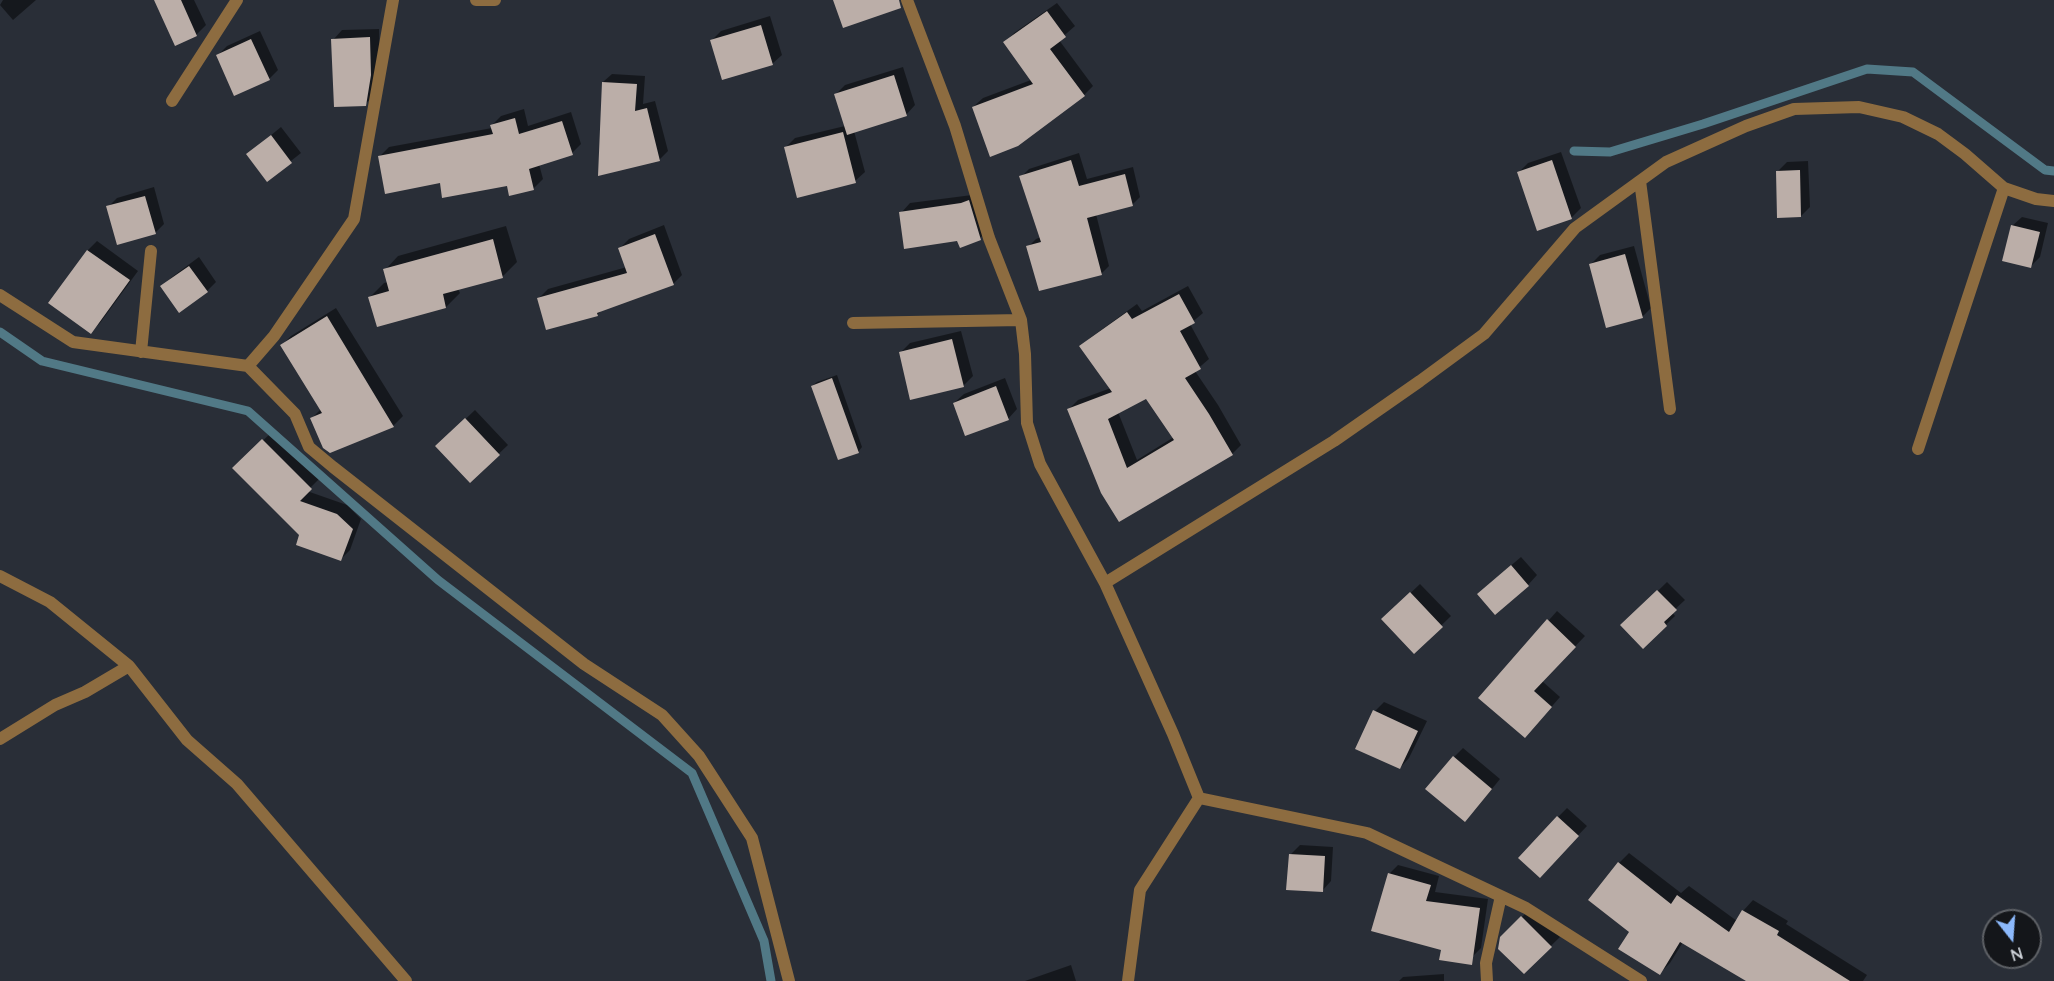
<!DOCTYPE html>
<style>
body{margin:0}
#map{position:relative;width:2054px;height:981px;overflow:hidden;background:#292e37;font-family:Quicksand,sans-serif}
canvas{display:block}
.north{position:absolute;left:1982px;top:909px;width:60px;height:60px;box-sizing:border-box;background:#14161a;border:2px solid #5e6166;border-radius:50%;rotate:163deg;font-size:16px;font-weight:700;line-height:24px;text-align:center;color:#ced2d8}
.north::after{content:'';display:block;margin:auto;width:21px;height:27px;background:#8cb9fc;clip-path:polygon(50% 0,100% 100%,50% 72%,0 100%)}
</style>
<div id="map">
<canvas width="2054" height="981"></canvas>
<div class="north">N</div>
</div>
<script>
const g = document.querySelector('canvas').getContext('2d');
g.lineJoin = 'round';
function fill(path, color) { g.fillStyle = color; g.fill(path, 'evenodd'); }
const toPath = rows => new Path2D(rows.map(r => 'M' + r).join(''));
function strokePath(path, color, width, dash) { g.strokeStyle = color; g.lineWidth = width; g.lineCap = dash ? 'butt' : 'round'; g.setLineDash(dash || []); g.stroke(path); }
fill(toPath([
 [3,0,36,0,13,20,0,5],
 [162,0,194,0,206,25,196,35],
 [1057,3,1075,26,1059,40,1093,86,1084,95,973,107,983,98,1031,80,1005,43,1014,33],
 [770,16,782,55,772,64,712,40,721,31],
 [379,29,380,64,375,95,365,104,333,40,342,30],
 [260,31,278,70,269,79,218,55,227,46],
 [903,67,915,105,906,115,854,131,865,172,855,181,785,148,795,138,845,126,835,95,845,85],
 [612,74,645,76,643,104,655,101,668,151,659,160,603,82],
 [524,109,528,126,571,112,581,144,572,153,539,164,543,179,533,189,508,184,441,181,380,156,389,147,492,128,492,125,501,116],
 [281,127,301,153,267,180,248,154],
 [1561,152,1581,208,1572,217,1538,229,1518,173,1528,163],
 [1079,153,1087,179,1133,167,1140,197,1132,205,1096,214,1109,266,1101,274,1028,247,1036,239,1041,237,1021,177,1029,169],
 [1808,161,1810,207,1801,216,1778,171,1787,162],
 [154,187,164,224,155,233,108,207,117,198],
 [972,195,989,229,980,238,958,239,901,213,910,203],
 [2022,217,2048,223,2040,257,2031,266,2012,226],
 [664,225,682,275,673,284,603,309,597,315,539,298,548,289,627,267,620,248,629,239],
 [506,226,517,262,503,276,458,289,460,293,446,307,370,297,384,283,388,282,385,270,398,256],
 [97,241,138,271,100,323,91,332,50,303,88,250],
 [1634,246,1651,308,1642,317,1591,264,1600,255],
 [199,257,216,282,207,291,162,286,172,277],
 [1188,286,1203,313,1190,324,1209,359,1195,371,1218,405,1241,445,1232,454,1119,520,1069,409,1078,400,1111,388,1081,347,1090,338,1137,304,1142,311],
 [1147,397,1174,437,1137,460,1118,412],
 [336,308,403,416,394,425,330,452,312,418,321,409,282,345,291,336],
 [961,331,973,376,963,386,900,353,910,343],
 [837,375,862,447,858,452,812,386,817,382],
 [1005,378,1017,409,1008,419,954,403,964,394],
 [475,410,508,445,470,481,437,446],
 [273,431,320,478,307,491,347,505,361,519,350,550,341,559,301,535,234,468],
 [1521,557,1537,575,1528,585,1488,585],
 [1667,582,1685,600,1672,612,1675,616,1643,647,1623,625],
 [1420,584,1451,616,1414,652,1383,619],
 [1557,611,1585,636,1542,681,1560,697,1534,727,1480,698],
 [1384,702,1427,721,1409,758,1400,768,1375,711],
 [1463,748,1500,779,1474,811,1454,757],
 [1567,808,1587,826,1549,866,1558,817],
 [1300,845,1333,847,1331,881,1322,891,1290,855],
 [1629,853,1681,893,1689,886,1737,921,1743,911,1753,900,1788,921,1786,924,1867,975,1863,981,1747,981,1683,942,1670,963,1660,973,1631,931,1619,863],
 [1398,865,1439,876,1435,892,1488,899,1481,948,1472,957,1389,874],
 [1531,908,1560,937,1524,972,1502,937],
 [1071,965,1076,981,1025,981],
 [1444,974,1444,981,1399,981,1403,977]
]), '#0007');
strokePath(toPath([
 [1574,151,1610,152,1703,124,1867,69,1913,72,2045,170,2054,171],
 [0,332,42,361,248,411,438,580,692,773,764,941,771,981]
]), '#517986', 9);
fill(toPath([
 [154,0,181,0,197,36,175,46],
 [833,0,899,0,901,8,843,28],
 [1047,11,1066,37,1050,49,1085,96,1018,146,990,157,972,107,1033,84,1003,42],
 [761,25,773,65,722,80,710,40],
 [370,37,371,75,366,106,334,107,331,39],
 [251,39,270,80,234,96,216,55],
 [894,75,907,116,847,135,834,94],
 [602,82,637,84,635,111,647,108,660,161,598,176],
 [515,118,519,134,562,121,573,155,529,169,534,190,509,196,507,186,442,198,440,183,385,194,378,156,493,134,490,125],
 [843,132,856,183,797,198,784,147],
 [271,135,292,163,267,182,246,154],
 [1071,160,1079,186,1125,174,1133,206,1087,218,1102,275,1039,291,1026,246,1041,242,1019,176],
 [1552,160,1572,219,1537,231,1517,172],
 [1800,170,1801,217,1777,218,1776,171],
 [145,196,156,234,117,245,106,206],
 [969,200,981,240,960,248,957,241,904,249,899,212,961,203],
 [2011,225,2040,232,2031,268,2002,261],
 [655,234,674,285,597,313,598,316,546,330,537,298,627,273,618,248],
 [493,239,503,278,443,294,446,308,377,327,368,297,389,291,383,269],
 [87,250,130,280,91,334,48,303],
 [1625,254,1643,318,1606,328,1589,264],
 [189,266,208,292,179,313,160,286],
 [1179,294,1195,323,1180,331,1201,369,1185,378,1209,414,1233,455,1119,522,1101,493,1067,409,1112,392,1079,346,1127,312,1132,319],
 [1146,399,1174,440,1127,468,1108,419],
 [327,316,394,427,330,453,323,448,310,418,322,413,280,345],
 [952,339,964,387,910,400,899,352],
 [832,378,859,453,838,460,811,386],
 [996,386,1009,420,965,436,953,403],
 [465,418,500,455,470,483,435,446],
 [262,439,312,489,300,501,337,514,353,529,341,561,296,545,299,535,232,468],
 [1511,565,1529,586,1495,615,1477,594],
 [1657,590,1677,610,1664,622,1667,626,1643,649,1620,625],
 [1410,592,1443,627,1414,654,1381,619],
 [1547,619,1576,647,1534,691,1552,707,1525,738,1478,698],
 [1373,710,1418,731,1400,769,1355,749],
 [1453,756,1492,789,1465,822,1425,789],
 [1557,816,1579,836,1540,878,1518,858],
 [1289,854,1325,856,1323,892,1286,890],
 [1618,862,1671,904,1677,895,1729,932,1742,910,1779,931,1777,935,1850,981,1746,981,1680,942,1660,975,1618,949,1629,932,1588,900],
 [1388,873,1431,885,1426,901,1480,908,1472,965,1439,960,1441,950,1371,931],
 [1521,916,1552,947,1524,974,1498,949,1500,937]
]), '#bbaea8');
strokePath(toPath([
 [476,0,495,0],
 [907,0,955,126,989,238,1021,320,1025,354,1027,423,1040,464,1105,583,1173,734,1199,798,1367,833,1526,908,1641,981],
 [172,101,237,0],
 [1640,181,1670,409],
 [0,295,73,342,248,366,295,414,309,447,333,467,584,664,662,715,699,756,752,838,789,981],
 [853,323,1021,320],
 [141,352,151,251],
 [248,366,274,336,354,219,393,0],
 [1918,449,2004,188],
 [0,576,50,602,129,666],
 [1105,583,1334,441,1420,381,1484,334,1575,228,1666,162,1746,126,1794,109,1859,107,1903,117,1938,134,1965,154,2004,188,2036,199,2054,201],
 [0,739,55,705,85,692,129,666,187,740,237,784,406,981],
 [1128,981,1140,890,1199,798],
 [1487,981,1486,963,1501,896]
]), '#8d6c40', 12);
</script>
